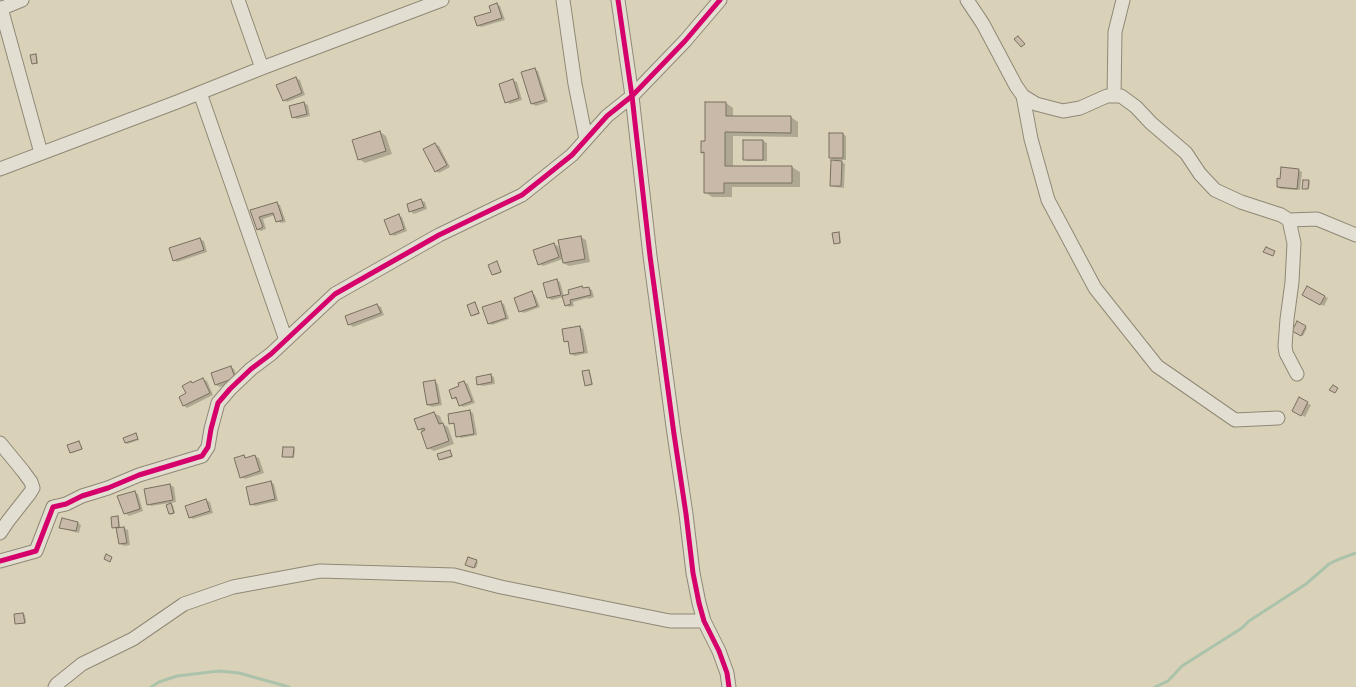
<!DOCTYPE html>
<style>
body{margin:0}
canvas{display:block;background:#dad2b8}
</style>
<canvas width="1356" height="687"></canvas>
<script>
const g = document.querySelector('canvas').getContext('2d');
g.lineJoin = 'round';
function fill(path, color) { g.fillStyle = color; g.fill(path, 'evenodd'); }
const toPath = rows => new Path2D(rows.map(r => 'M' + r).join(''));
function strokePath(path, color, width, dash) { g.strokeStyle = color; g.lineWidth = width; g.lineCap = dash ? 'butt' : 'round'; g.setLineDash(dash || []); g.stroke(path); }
fill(toPath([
 [497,4,500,6,505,20,481,27,478,25,492,12],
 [36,55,37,56,38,64,34,64,33,63],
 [535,69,538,71,548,102,536,106,532,104],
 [296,78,300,80,305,95,287,102,284,100],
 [513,80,517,82,522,100,510,104,506,102],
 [304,103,308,105,310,116,297,119,293,117],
 [726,103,733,108,733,117,791,117,798,122,798,137,733,136,733,167,792,167,800,172,800,187,732,187,732,197,712,197,705,192,705,154,702,152],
 [380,132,386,136,392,154,365,163,359,159],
 [843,134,846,136,846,160,839,160,845,164,844,188,834,187,831,185,836,161,830,158],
 [744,141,763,141,767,143,767,161,747,161,744,159],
 [435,144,439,146,450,167,439,173,436,171],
 [1298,170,1302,172,1300,190,1281,189,1278,187,1281,180],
 [1309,181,1310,182,1309,189,1305,189,1303,188],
 [421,200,425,202,427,209,414,214,410,211],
 [276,203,280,205,286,222,281,223,277,221,275,215,263,219,266,229,261,231,257,229,251,211],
 [398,215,402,217,407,231,394,236,391,234],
 [838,233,840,234,841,243,836,244,835,243],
 [581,237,586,240,590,262,569,266,563,263,563,259,543,266,539,264,535,251,554,244,558,246,561,253,562,253],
 [200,239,204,241,207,252,177,262,174,260],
 [496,262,502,272,495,275,493,274],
 [557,280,560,282,564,296,570,295,582,287,585,289,589,288,592,290,594,297,589,299,587,298,573,302,574,306,569,307,566,305,563,297,552,300,548,298],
 [1307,287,1328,298,1324,306,1303,295],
 [532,293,535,295,540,307,524,313,520,311],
 [500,302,504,304,509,319,492,325,488,323],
 [475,303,476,304,480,314,473,316,472,315],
 [377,305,381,307,384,315,353,327,349,324],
 [1298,322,1307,328,1303,336,1293,330],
 [580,327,583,329,588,353,575,356,571,354,569,343,565,341],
 [231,367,234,369,238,380,220,387,216,385,212,374],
 [589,371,590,372,593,385,587,386,586,385],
 [490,375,494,377,495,384,482,386,478,384],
 [203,379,207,381,213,395,187,408,184,406,187,394,193,384],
 [435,381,438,384,442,405,432,407,428,405],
 [464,382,468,384,475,403,463,407,460,405,457,400,453,398],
 [1299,399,1311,405,1305,417,1293,410],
 [469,411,473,413,477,435,461,438,457,436,455,425,450,423],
 [434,413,440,416,443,424,448,427,454,444,434,451,428,448,422,431,419,429],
 [136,434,139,440,127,444,126,443],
 [79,442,83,449,72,453,71,452],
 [293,448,295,449,294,458,285,457],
 [450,451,453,457,442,460,440,460],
 [244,456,247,458,255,456,259,458,264,473,245,479,241,477],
 [271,482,274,484,278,501,255,506,251,504],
 [170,485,174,487,176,502,151,506,148,504],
 [135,492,138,494,143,511,129,516,125,513],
 [206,500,210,502,213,513,193,519,189,517],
 [171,504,173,505,175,513,171,515,170,514],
 [117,518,119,518,120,529,124,528,128,530,130,545,124,546,120,544,117,527,113,527],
 [77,522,81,525,79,533,64,529,61,527],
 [476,561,478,562,476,568,468,565],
 [23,614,25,615,26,623,16,624,15,615]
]), '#0003');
strokePath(toPath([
 [151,687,159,682,177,676,219,671,239,673,289,687],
 [1155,687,1168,681,1182,666,1242,628,1249,621,1306,584,1329,564,1337,560,1356,553]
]), '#abc2ab', 3);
const building = toPath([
 [497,3,502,18,477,26,474,17,491,12,489,6,497,3],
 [1018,36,1025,44,1021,47,1014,39,1018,36],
 [36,54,37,63,32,64,30,55,36,54],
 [535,68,545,100,531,104,521,72,535,68],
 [296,77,302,93,283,101,276,85,296,77],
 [513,79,519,98,505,103,499,84,513,79],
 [304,102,307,114,292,118,289,106,304,102],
 [705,102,726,102,726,116,791,116,791,133,725,132,725,166,792,166,792,183,724,183,724,193,704,193,704,152,701,153,701,141,705,141,705,102],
 [380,131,386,151,358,160,352,140,380,131],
 [829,133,843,133,843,158,829,158,829,133],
 [743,140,763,140,763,160,743,160,743,140],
 [435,143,447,165,435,172,423,149,435,143],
 [831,160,842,161,841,186,830,186,831,160],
 [1281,167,1299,169,1297,189,1277,187,1277,178,1280,179,1281,167],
 [1303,180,1309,180,1308,189,1302,189,1303,180],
 [421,199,424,207,409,212,407,204,421,199],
 [277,202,283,220,276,222,273,213,259,217,263,227,257,230,250,210,277,202],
 [399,214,404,229,390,235,384,220,399,214],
 [839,232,840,243,834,244,832,233,839,232],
 [581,236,585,259,563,263,558,240,581,236],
 [200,238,204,250,173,261,169,248,200,238],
 [554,243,559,257,538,265,533,250,554,243],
 [1266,247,1275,251,1273,256,1263,252,1266,247],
 [497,261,501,272,492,275,488,265,497,261],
 [557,279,561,295,547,298,543,283,557,279],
 [582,286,583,288,589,287,591,295,570,300,571,304,565,306,562,296,569,294,568,290,582,286],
 [1307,286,1325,296,1320,305,1302,295,1307,286],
 [532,291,537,306,519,312,514,298,532,291],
 [501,301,506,318,488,324,482,307,501,301],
 [475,302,479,313,471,316,467,305,475,302],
 [377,304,381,313,348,325,345,316,377,304],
 [1297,321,1306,326,1301,336,1292,331,1297,321],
 [580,326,584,352,570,354,568,341,564,342,562,329,580,326],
 [231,366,235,378,215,385,211,373,231,366],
 [589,370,592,384,585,386,582,371,589,370],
 [491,374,492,382,477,385,476,377,491,374],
 [203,378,210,393,183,406,179,397,186,393,182,386,191,381,192,383,203,378],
 [435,380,439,403,427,405,423,382,435,380],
 [464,381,472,401,459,406,456,397,452,399,449,390,459,386,458,383,464,381],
 [1333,385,1338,388,1335,393,1329,390,1333,385],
 [1299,397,1308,402,1301,416,1292,411,1299,397],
 [470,410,474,434,456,437,454,423,449,424,448,414,470,410],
 [434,412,439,424,443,423,449,441,427,449,421,432,425,430,424,428,418,430,414,419,434,412],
 [136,433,138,439,125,443,123,438,136,433],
 [79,441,82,449,70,453,67,445,79,441],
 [283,447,294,447,293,457,282,457,283,447],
 [450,450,452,456,439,460,437,454,450,450],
 [244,455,245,458,255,455,260,471,240,478,234,458,244,455],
 [271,481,275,499,250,505,246,487,271,481],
 [170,484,173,500,147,505,144,489,170,484],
 [135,491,140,509,124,514,117,496,135,491],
 [206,499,210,511,189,518,185,506,206,499],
 [171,503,174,513,169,514,166,505,171,503],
 [118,516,119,527,112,528,111,517,118,516],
 [62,518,78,522,76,531,59,528,62,518],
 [124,527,127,543,119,544,116,528,124,527],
 [106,554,112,557,110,562,104,559,106,554],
 [468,557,477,560,474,568,465,565,468,557],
 [23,613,25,623,15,624,14,614,23,613]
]);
fill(building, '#c9b9a8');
strokePath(building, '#78705f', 1);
const minor = toPath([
 [238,0,262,68],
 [563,0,575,84,586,139],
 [618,0,632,96,650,256,674,434,686,514,693,573,699,603,704,621,719,651,727,673,729,687],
 [967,0,983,24,1016,86,1023,96,1036,104,1063,111,1080,108,1107,96,1121,96,1136,107,1151,123,1186,153,1200,174,1215,190,1241,202,1281,215,1289,220,1294,243,1292,282,1287,319,1285,346,1286,353,1297,374],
 [1,8,41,153],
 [0,9,22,0],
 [200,93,286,340],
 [1023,96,1031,139,1048,200,1095,288,1157,366,1235,420,1278,418],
 [1114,96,1115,32,1123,0],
 [0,169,177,102,262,68,442,0],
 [1289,220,1317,219,1356,235],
 [0,443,23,471,31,482,33,488,30,493,8,521,0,533],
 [0,561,36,551,53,507,66,504,82,496,108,488,139,475,202,456,208,447,211,429,218,403,230,389,251,369,271,354,335,294,439,235,522,195,572,155,607,116,632,96,685,41,720,0],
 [55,687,57,684,82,664,133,639,184,604,233,587,320,571,454,575,501,587,670,621,704,621]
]);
strokePath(minor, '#8f8876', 15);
strokePath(minor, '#e2ded1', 13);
strokePath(toPath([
 [618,0,632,96,650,256,674,434,686,514,693,573,699,603,704,621,719,651,727,673,729,687],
 [0,561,36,551,53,507,66,504,82,496,108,488,139,475,202,456,208,447,211,429,218,403,230,389,251,369,271,354,335,294,439,235,522,195,572,155,607,116,632,96,685,41,720,0]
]), '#d6006c', 5);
</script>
